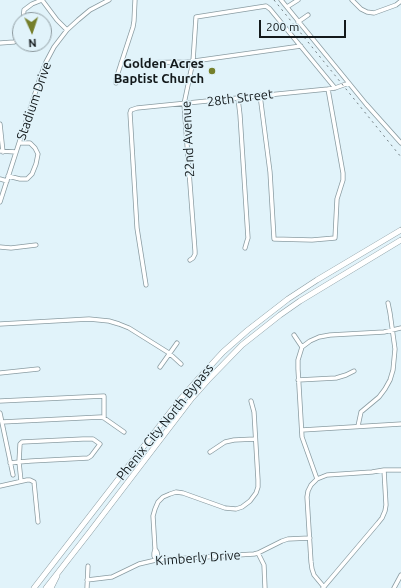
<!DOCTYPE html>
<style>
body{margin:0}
#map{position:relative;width:401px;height:588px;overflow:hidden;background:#e1f3fa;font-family:Ubuntu,sans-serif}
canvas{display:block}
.north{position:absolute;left:12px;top:12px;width:40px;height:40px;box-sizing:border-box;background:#e1f3fa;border:1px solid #8f9ca1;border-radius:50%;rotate:177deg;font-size:11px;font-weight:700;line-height:16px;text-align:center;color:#13191b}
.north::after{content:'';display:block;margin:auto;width:14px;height:18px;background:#757f2b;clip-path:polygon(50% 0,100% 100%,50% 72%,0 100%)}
.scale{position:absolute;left:259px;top:20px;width:87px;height:18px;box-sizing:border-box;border:2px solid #13191b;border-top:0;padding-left:5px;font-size:12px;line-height:14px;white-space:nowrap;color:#13191b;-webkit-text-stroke:3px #e1f3fa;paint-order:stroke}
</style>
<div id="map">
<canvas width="401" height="588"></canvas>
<div class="north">N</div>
<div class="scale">200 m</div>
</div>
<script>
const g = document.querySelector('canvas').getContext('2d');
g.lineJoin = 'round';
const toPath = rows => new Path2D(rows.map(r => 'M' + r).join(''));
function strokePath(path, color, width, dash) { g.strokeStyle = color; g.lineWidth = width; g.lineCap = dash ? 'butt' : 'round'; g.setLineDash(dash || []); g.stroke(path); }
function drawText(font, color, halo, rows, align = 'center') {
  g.font = font + ' Ubuntu,sans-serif'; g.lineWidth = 3; g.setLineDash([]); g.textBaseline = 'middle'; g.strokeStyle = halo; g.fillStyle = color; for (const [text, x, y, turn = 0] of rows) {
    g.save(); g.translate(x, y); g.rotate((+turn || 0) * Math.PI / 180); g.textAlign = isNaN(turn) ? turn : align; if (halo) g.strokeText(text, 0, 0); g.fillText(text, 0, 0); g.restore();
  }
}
const minor = toPath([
 [42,0,57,20,67,30],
 [281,0,366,104,401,143],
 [352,0,361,9,367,12,374,13,396,5,401,1],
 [287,7,298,0],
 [23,20,24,10,32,4,42,0],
 [298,22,308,15],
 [0,43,14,42,20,39],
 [121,63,187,62,301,46],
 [116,83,116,79,133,27,134,21,135,0],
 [260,95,270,172,274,239,312,240,335,238,337,199,343,180,343,173,328,89],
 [238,98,240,115,248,238,247,241,245,248],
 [0,124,3,152],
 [0,151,16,152],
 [8,176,20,179,27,179,32,174,36,164,38,154,35,148,30,143,20,143],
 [0,179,7,181],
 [0,202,40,78,46,62,54,47,67,30,78,20,90,10,109,0],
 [0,247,11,248,36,245],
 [190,260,193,258,195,254,195,251,184,104,193,61,196,17,266,6,270,9,335,88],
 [146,285,137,228,130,113,131,110,137,108,328,89,335,88,349,83],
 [0,324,89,319,109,321,119,324,129,328,169,353,181,364],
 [294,335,302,347],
 [160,367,177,343],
 [0,373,38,369],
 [298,380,336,378,346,375,354,371],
 [0,401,104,396,104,418],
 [0,413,13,475],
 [2,422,101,417,104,418,124,432],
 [358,426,361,412,379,397,385,389,390,380,393,370,395,349,390,313,388,303],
 [302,430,401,424],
 [210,452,225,442,234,440,255,439],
 [10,463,19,462,31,461,88,458,91,456,100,444,93,439,83,439,22,442,20,444,19,462,21,481],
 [317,479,302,437,298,369,298,360,302,347,310,341,319,337,330,335,384,332,401,328],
 [0,486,27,480,30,480,34,482,38,522],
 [155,549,157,552,158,557,156,560],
 [258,553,264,565,265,588],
 [156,560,154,556,154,553,155,549,153,516,155,509,158,502,163,497,170,494,176,492,183,493,225,508,236,509,242,507,250,501,256,493,258,487,258,480,254,412,251,401],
 [87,580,112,577,139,564,156,560,254,554,258,553,282,541,288,539,310,538],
 [324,587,314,575,312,569,311,562,307,497,308,491,311,485,317,479,327,475,372,472,384,470,401,470],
 [87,588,88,566],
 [323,588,378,523,382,518,385,511,386,505,384,470],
 [394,588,401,575]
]);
const highway = toPath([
 [34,588,178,402,200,377,223,352,248,330,288,299,317,280,401,230],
 [46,588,89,533,192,398,208,380,242,345,280,315,300,301,401,240],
 [51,588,57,576]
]);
strokePath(minor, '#8a9ca2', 5);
strokePath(highway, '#8a9ca2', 6);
strokePath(minor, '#fff', 3.5);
strokePath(highway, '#fff', 5);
strokePath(toPath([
 [274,0,401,157]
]), '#727e82', 1, [2, 4]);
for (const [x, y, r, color] of [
 [212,71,4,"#757f2b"]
]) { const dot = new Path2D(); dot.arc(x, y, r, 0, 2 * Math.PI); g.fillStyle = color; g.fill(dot); strokePath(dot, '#e1f3fa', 1.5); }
drawText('bold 13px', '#13191b', '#e1f3fa', [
 ["Golden Acres",204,64],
 ["Baptist Church",204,79]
], 'right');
drawText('13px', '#13191b', '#e1f3fa', [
 ["28th Street",240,98,-7],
 ["Stadium Drive",34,101,-71],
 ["22nd Avenue",188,139,-93],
 ["Phenix City North Bypass",165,422,-51],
 ["Kimberly Drive",198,558,-4]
]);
</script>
